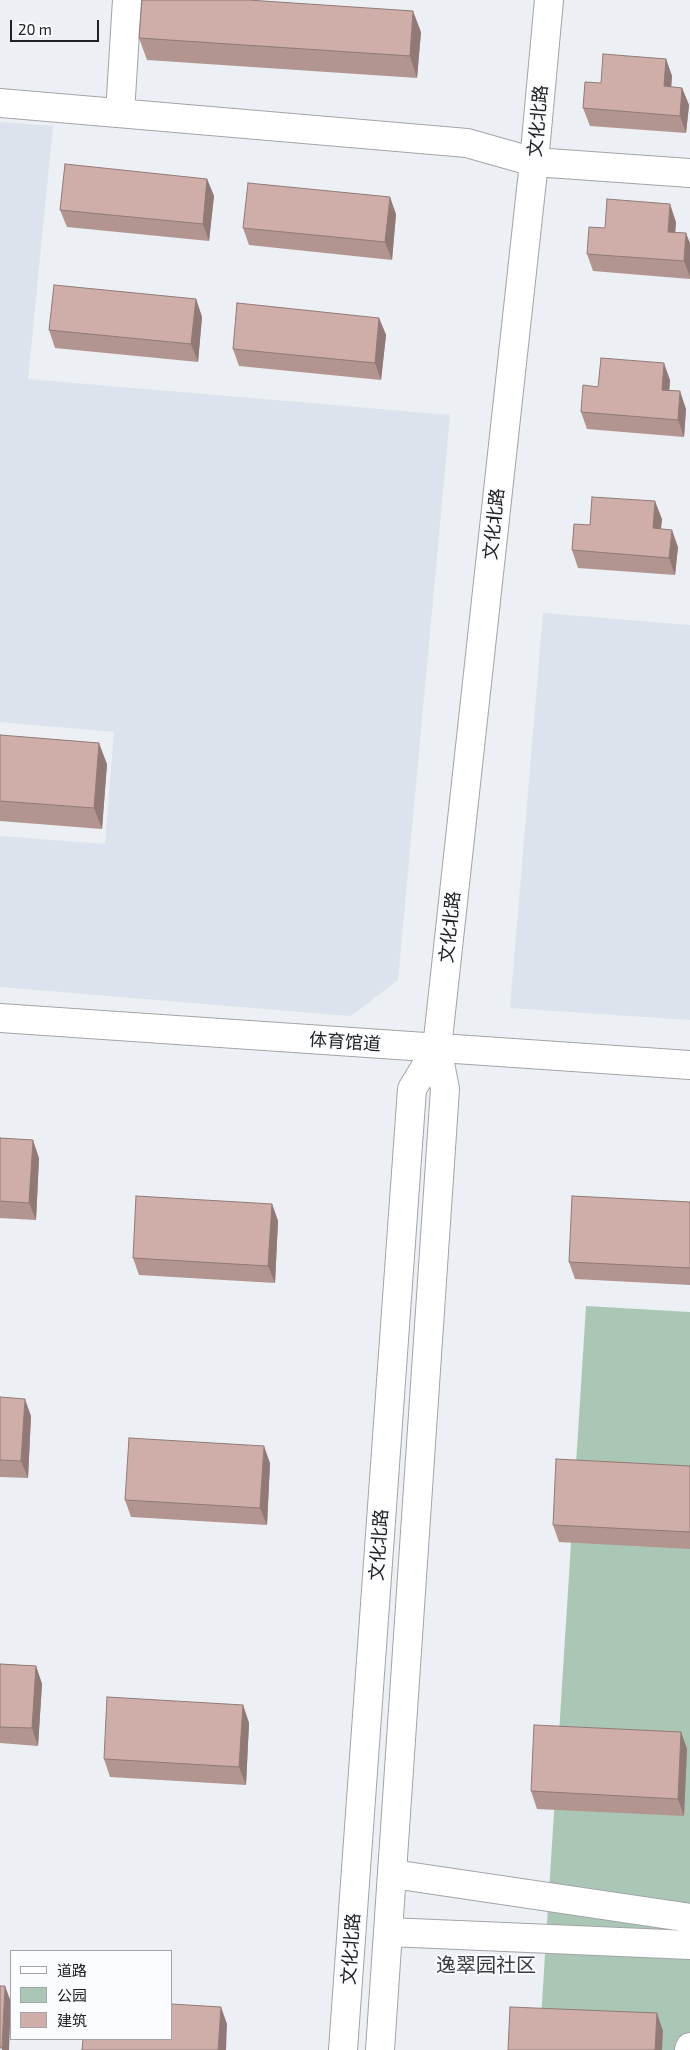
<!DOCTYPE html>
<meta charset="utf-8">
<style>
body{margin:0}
#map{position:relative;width:690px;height:2050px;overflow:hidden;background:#eceff3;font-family:"Exo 2","Noto Sans SC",sans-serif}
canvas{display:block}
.legend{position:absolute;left:10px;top:1950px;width:162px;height:90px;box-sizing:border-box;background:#fafcff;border:1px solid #a3a4a7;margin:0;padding:6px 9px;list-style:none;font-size:15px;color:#202123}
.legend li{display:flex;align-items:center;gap:10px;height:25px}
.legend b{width:25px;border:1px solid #a3a4a7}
.scale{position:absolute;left:10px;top:20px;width:89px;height:22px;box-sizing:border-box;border:2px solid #202123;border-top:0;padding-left:6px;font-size:15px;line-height:18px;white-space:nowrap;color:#202123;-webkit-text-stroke:4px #fafcff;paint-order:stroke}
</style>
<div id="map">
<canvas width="690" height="2050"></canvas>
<ul class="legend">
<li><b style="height:6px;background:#fff"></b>道路</li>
<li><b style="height:14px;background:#aac7b5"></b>公园</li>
<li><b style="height:14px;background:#cfada8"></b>建筑</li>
</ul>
<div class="scale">20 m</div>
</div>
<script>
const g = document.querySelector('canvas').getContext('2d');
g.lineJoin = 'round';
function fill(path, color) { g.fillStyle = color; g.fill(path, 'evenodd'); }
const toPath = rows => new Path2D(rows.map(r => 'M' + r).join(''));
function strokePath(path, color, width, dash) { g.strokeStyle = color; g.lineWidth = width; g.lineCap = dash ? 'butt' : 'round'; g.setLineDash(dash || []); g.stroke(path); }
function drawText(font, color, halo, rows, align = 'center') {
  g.font = font + ' "Exo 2","Noto Sans SC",sans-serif'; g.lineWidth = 4; g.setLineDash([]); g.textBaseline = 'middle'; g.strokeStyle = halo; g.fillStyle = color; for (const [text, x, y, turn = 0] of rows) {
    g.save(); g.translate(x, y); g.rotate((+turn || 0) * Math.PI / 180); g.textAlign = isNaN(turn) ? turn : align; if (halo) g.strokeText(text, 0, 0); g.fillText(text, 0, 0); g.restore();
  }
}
fill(toPath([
 [0,122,53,126,28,379,450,415,398,980,351,1016,0,987,0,836,105,844,114,732,0,722],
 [543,613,690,625,690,1020,510,1008]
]), '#dce3ed');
fill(toPath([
 [586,1306,690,1312,690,2050,539,2050]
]), '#aac7b5');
const minor = toPath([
 [0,103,467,143,534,162,690,173],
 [120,113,127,0],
 [0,1018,690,1065],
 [393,1874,690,1918],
 [389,1932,690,1945],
 [343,2050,412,1089,437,1048],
 [380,2050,445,1089,437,1048,534,162,549,0],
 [689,2050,690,2047]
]);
strokePath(minor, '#a1a4a8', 30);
strokePath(minor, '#fff', 28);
fill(toPath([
 [421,32,417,78,147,60,139,38],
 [666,59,672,76,671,87,682,88,689,105,686,133,590,126,583,108,601,83],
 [207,179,214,196,209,241,67,227,60,210],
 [396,214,392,260,249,245,243,228],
 [676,222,675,232,690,243,690,279,593,271,587,254,605,228],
 [196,299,202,317,198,362,55,348,49,330],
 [379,318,386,335,381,380,239,366,233,349],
 [670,380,669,390,686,409,684,437,587,429,581,412,598,387],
 [662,519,661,529,678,547,675,575,578,568,572,550],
 [0,735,107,764,102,829,0,821],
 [0,1138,39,1158,36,1220,0,1218],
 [690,1202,690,1285,575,1279,569,1262],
 [272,1204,278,1221,275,1283,139,1275,133,1258],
 [0,1397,31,1416,28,1478,0,1477],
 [270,1463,267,1525,131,1517,125,1500],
 [690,1466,690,1549,559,1542,553,1525],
 [0,1664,36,1666,42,1684,38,1746,0,1743],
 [243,1705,249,1723,246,1785,110,1777,104,1759],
 [681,1732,687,1749,684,1816,537,1809,531,1791]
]), '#b29590');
fill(toPath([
 [413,11,421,32,417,78,410,56],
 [666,59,672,76,670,104,664,86],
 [682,88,689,105,686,133,680,116],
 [207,179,214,196,209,241,203,224],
 [390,197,396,214,392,260,385,242],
 [670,204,676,222,674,249,668,232],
 [686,233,690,243,690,277,684,261],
 [196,299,202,317,198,362,191,344],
 [379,318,386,335,381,380,375,363],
 [664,363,670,380,668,407,662,390],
 [680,391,686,409,684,437,678,420],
 [655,501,662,519,659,546,653,528],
 [672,530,678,547,675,575,669,558],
 [99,743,107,764,102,829,94,808],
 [33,1140,39,1158,36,1220,29,1203],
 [272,1204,278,1221,275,1283,268,1266],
 [25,1399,31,1416,28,1478,21,1461],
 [264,1446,270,1463,267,1525,260,1508],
 [36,1666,42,1684,38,1746,32,1728],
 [243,1705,249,1723,246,1785,239,1767],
 [681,1732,687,1749,684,1816,678,1799],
 [5,1986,11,2002,9,2050,2,2050,2,2048],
 [221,2007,227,2024,226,2050,218,2050],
 [657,2013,663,2031,662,2050,655,2050]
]), '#917976');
const building = toPath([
 [142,0,248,0,413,11,410,56,139,38,142,0],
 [603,54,666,59,664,86,682,88,680,116,583,108,585,82,601,83,603,54],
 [65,164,207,179,203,224,60,210,65,164],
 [248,183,390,197,385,242,243,228,248,183],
 [607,199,670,204,668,232,686,233,684,261,587,254,589,227,605,228,607,199],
 [54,285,196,299,191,344,49,330,54,285],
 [237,303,379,318,375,363,233,349,237,303],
 [601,358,664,363,662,390,680,391,678,420,581,412,583,385,598,387,601,358],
 [592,497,655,501,653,528,672,530,669,558,572,550,574,524,590,525,592,497],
 [0,735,99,743,94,808,0,801,0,735],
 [0,1138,33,1140,29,1203,0,1201,0,1138],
 [136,1196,272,1204,268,1266,133,1258,136,1196],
 [572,1196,690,1202,690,1268,569,1262,572,1196],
 [0,1397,25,1399,21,1461,0,1460,0,1397],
 [129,1438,264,1446,260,1508,125,1500,129,1438],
 [556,1459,690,1466,690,1532,553,1525,556,1459],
 [0,1664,36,1666,32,1728,0,1727,0,1664],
 [107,1697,243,1705,239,1767,104,1759,107,1697],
 [534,1725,681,1732,678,1799,531,1791,534,1725],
 [0,1986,5,1986,2,2048,0,2048,0,1986],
 [171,2004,221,2007,218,2050,82,2050,83,2039,171,2039,171,2004],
 [510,2007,657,2013,655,2050,508,2050,510,2007]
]);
fill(building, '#cfada8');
strokePath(building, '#917976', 1);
drawText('18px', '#202123', '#fafcff', [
 ["文化北路",538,121,-85],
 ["文化北路",494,524,-84],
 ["文化北路",450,927,-84],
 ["体育馆道",345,1042,4],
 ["文化北路",379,1545,-86],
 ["文化北路",351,1949,-86]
]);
drawText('20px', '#3a3c3f', '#fafcff', [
 ["逸翠园社区",486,1965]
]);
</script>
